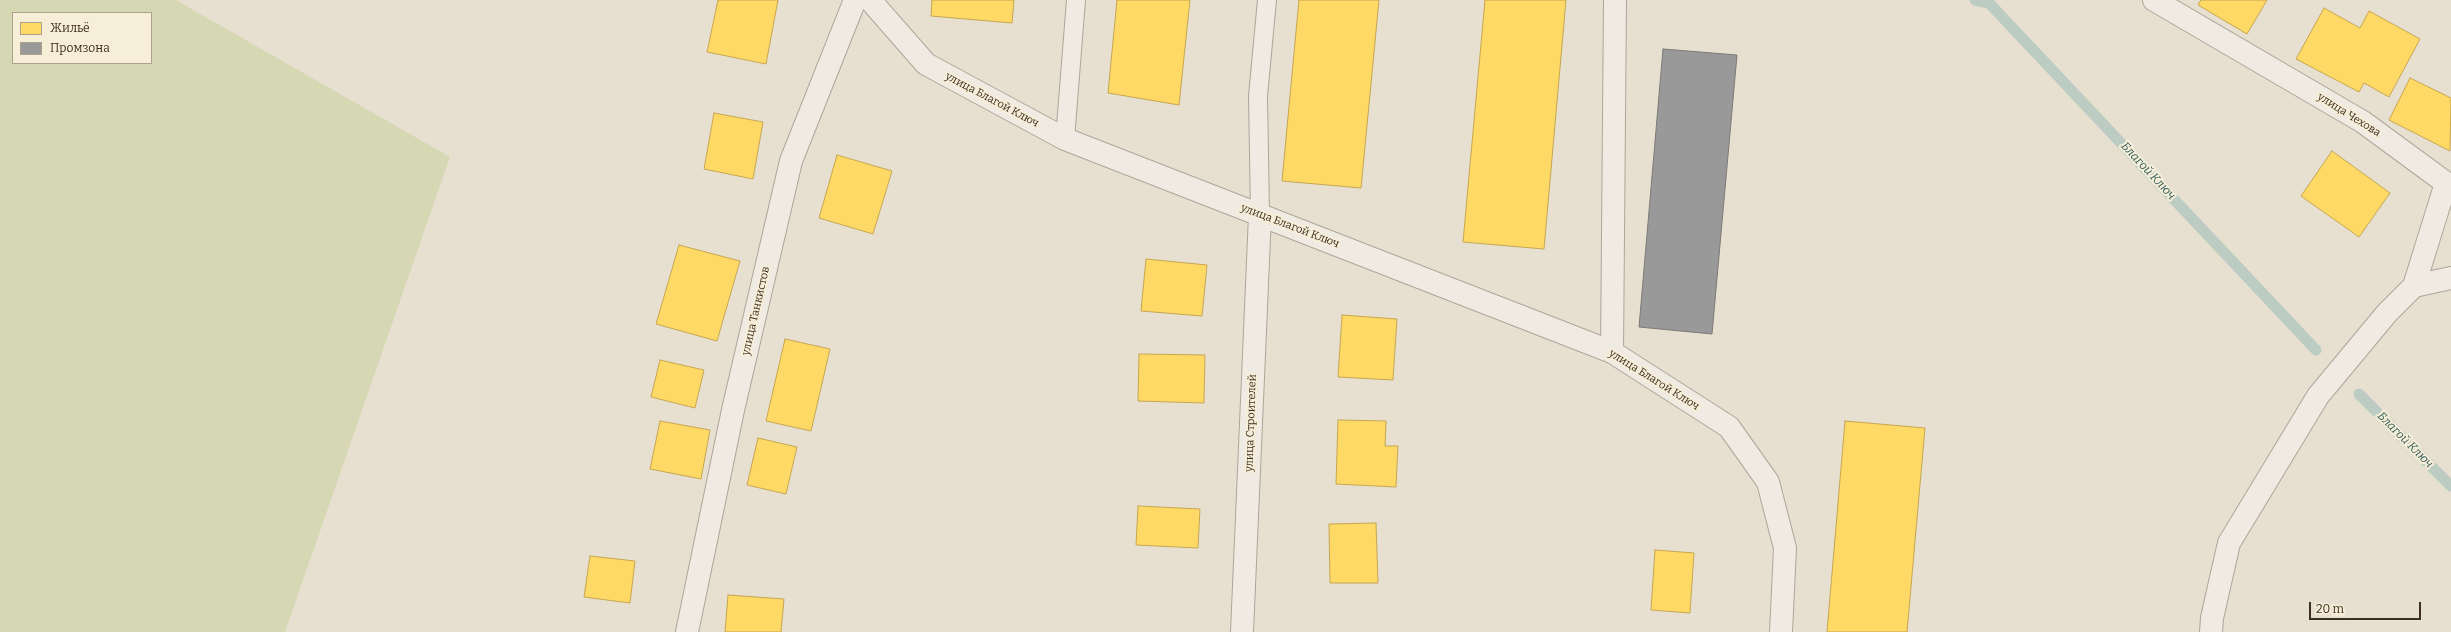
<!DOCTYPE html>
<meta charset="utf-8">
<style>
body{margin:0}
#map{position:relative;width:2451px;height:632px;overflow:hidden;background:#e7e0d1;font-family:Bitter,serif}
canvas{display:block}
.legend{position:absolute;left:12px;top:12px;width:140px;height:52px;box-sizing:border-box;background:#f7eed8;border:1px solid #ada18e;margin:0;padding:5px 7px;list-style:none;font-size:12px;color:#3d2e20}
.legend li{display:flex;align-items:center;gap:8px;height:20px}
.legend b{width:20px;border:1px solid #ada18e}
.scale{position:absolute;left:2309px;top:602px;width:112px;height:18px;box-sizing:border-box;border:2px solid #3d2e20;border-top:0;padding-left:5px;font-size:12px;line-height:14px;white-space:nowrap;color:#3d2e20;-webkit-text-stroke:3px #f7eed8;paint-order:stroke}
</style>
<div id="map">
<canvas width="2451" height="632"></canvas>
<ul class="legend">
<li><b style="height:11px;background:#ffd966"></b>Жильё</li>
<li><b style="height:11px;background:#999"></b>Промзона</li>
</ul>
<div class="scale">20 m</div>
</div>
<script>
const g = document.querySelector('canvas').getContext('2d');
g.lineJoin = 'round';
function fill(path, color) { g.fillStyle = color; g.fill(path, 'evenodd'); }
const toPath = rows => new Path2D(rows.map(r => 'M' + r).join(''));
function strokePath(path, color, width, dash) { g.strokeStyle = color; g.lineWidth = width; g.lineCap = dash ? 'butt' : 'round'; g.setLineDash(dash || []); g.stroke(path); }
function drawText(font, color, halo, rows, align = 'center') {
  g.font = font + ' Bitter,serif'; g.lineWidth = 4; g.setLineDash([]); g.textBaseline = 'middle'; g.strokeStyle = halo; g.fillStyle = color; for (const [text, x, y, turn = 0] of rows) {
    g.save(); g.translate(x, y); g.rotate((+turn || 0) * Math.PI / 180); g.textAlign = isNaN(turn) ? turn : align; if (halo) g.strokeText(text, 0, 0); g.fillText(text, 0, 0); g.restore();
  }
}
fill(toPath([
 [0,0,176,0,450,157,285,632,0,632],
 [13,13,151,13,151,63,13,63]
]), '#d6d7b3');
const homes = toPath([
 [718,0,778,0,766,64,707,52,718,0],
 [932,0,1014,0,1012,23,931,16,932,0],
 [1117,0,1190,0,1179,105,1108,93,1117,0],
 [1299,0,1379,0,1361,188,1282,181,1299,0],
 [1485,0,1566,0,1544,249,1463,242,1485,0],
 [2201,0,2267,0,2247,34,2198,5,2201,0],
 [2324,8,2360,28,2369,11,2420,39,2389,97,2364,83,2359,92,2296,59,2324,8],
 [2410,78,2451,98,2450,151,2389,120,2410,78],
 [714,113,763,122,753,179,704,169,714,113],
 [2332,151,2390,193,2359,237,2301,196,2332,151],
 [837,155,892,171,873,234,819,218,837,155],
 [679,245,740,261,717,341,656,324,679,245],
 [1146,259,1207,265,1202,316,1141,311,1146,259],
 [1342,315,1397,319,1393,380,1338,377,1342,315],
 [785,339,830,349,811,431,766,421,785,339],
 [1139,354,1205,355,1204,403,1138,401,1139,354],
 [660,360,704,370,695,408,651,397,660,360],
 [1338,420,1386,421,1385,446,1398,446,1396,487,1336,484,1338,420],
 [660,421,710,430,701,479,650,469,660,421],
 [1845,421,1925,428,1907,632,1827,632,1845,421],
 [758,438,797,447,786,494,747,485,758,438],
 [1138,506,1200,509,1198,548,1136,545,1138,506],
 [1376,523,1378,583,1330,583,1329,524,1376,523],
 [1655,550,1694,553,1690,613,1651,610,1655,550],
 [590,556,635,561,630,603,584,597,590,556],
 [728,595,784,599,781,632,725,632,728,595]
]);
fill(homes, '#ffd966');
strokePath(homes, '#c5a651', 1);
const industry = toPath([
 [1663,49,1737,55,1712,334,1639,327,1663,49]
]);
fill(industry, '#999');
strokePath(industry, '#7d7975', 1);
strokePath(toPath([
 [1975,0,1989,3,2316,350],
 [2359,394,2451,486]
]), '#bcccc2', 11);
const lane = toPath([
 [1065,139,1076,0],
 [1260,215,1258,96,1267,0]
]);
const street = toPath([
 [870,0,926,64,1065,139,1612,352,1729,427,1768,482,1785,548,1781,632],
 [2154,0,2363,122,2446,183,2414,286],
 [1612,352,1615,0],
 [687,632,733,410,791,161,855,0],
 [1242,632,1260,215],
 [2211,632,2212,618,2229,543,2318,396,2387,313,2414,286,2451,278]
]);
strokePath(lane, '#ada599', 20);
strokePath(street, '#ada599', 24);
strokePath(lane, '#efebe3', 18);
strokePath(street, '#efebe3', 22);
drawText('11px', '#3d2e20', '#f7eed8', [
 ["улица Благой Ключ",992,100,28],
 ["улица Чехова",2349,115,32],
 ["улица Благой Ключ",1290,226,21],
 ["улица Танкистов",756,311,-77],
 ["улица Благой Ключ",1654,380,32],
 ["улица Строителей",1251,423,-88]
]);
drawText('italic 12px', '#2f5d5a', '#f7eed8', [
 ["Благой Ключ",2148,171,47],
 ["Благой Ключ",2405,440,45]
]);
</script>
